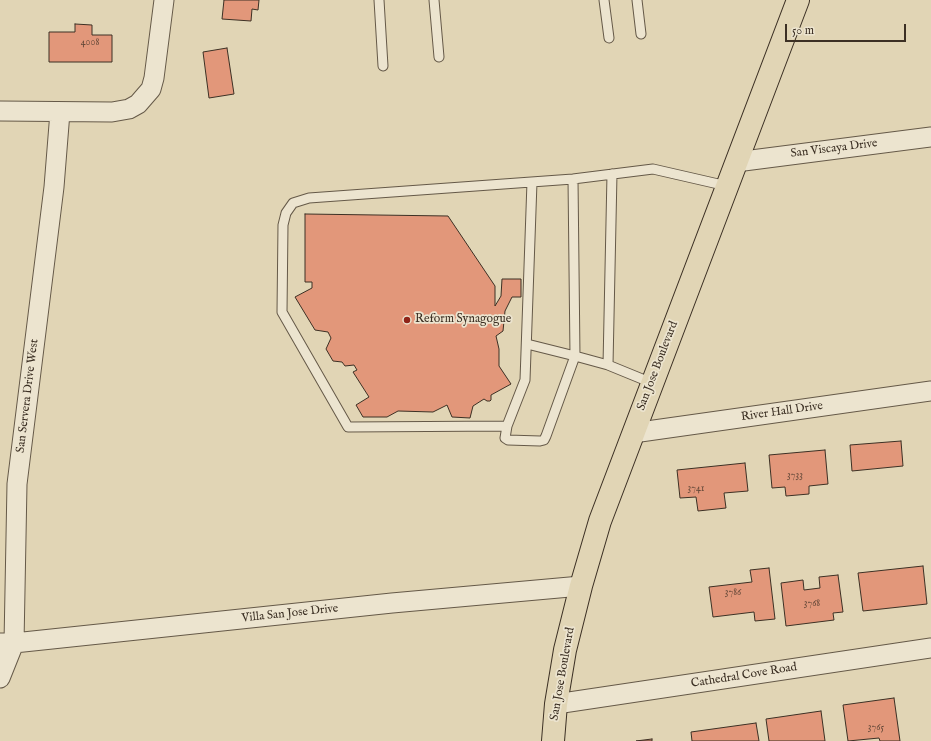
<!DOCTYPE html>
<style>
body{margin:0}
#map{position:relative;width:931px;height:741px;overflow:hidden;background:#e1d5b5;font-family:"IM FELL English",serif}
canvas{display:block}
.scale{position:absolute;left:785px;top:24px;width:121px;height:18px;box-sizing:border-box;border:2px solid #3c3024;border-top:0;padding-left:5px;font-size:12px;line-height:14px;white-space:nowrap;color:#3c3024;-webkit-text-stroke:3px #ece4cf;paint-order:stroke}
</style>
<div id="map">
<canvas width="931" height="741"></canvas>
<div class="scale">50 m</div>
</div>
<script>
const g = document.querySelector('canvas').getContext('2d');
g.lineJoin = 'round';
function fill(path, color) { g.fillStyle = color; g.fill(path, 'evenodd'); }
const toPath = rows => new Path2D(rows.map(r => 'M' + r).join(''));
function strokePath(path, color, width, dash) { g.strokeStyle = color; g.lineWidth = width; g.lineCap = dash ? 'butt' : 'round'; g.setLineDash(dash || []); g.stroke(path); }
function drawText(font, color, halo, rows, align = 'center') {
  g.font = font + ' "IM FELL English",serif'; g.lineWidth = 3.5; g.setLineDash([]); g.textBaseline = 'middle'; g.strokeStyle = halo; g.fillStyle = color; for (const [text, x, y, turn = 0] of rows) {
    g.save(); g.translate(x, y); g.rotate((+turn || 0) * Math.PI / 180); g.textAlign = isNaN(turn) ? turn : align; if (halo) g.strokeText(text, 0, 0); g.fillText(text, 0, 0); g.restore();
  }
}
const building = toPath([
 [224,0,259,0,258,10,252,9,251,21,222,19,224,0],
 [75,24,92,25,92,35,112,35,112,62,49,62,49,32,75,32,75,24],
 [227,48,234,94,209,98,203,52,227,48],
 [305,214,448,216,495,286,495,306,501,296,502,279,521,279,521,297,512,297,505,311,503,331,496,336,499,349,499,366,511,384,491,395,491,400,490,401,487,401,484,399,473,406,470,418,452,417,447,405,433,412,398,411,387,417,363,417,356,405,369,397,353,372,357,370,354,365,345,366,342,362,333,361,326,349,331,338,328,332,315,330,295,297,312,288,312,282,305,282,305,214],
 [901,441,903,466,852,471,850,445,901,441],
 [825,450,828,484,809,486,809,494,786,496,785,487,772,488,769,455,825,450],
 [745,463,748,491,724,493,726,508,698,511,696,497,680,498,677,470,745,463],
 [923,566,927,604,863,611,858,573,923,566],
 [769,568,775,619,755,621,754,612,713,617,709,587,752,582,750,570,769,568],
 [838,575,843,612,833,613,834,620,786,626,781,583,803,580,804,590,820,588,819,577,838,575],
 [894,698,900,741,880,741,879,738,848,741,843,705,894,698],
 [821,711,825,741,769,741,766,719,821,711],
 [756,723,759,741,692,741,691,732,756,723],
 [652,739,652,741,636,741,652,739]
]);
fill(building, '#e2977a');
strokePath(building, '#3c3024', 1);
const lane = toPath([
 [379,0,383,66],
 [434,0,439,57],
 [604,0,609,38],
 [637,0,641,34],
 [573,179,575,356,608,365,652,383],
 [532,182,525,380,507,426,348,427,282,312,283,225,286,213,293,203,309,198,573,179,653,169,727,186],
 [608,365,612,174],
 [507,426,505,438,508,440,540,441,544,440,546,436,575,356,527,344]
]);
const street = toPath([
 [0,111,112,112,129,109,138,104,151,89,154,78,164,0],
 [736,162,931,137],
 [633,433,931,391],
 [0,643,14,643,392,603,581,586],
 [0,678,14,643,17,484,54,187,60,112],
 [556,704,931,648]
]);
const primary = toPath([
 [553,741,556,704,565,650,581,586,600,521,798,0]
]);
strokePath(lane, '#655948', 11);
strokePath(street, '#655948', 21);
strokePath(primary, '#3c3024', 24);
strokePath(lane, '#ece4cf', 9);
strokePath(street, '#ece4cf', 19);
strokePath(primary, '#e1d5b5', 22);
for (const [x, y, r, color] of [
 [407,320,4,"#8f2418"]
]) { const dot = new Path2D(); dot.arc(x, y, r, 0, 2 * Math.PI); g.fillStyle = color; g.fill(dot); strokePath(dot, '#ece4cf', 1.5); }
drawText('10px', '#664a3a', null, [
 ["4008",90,43],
 ["3733",795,476],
 ["3741",696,489],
 ["3786",733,593],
 ["3768",812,604],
 ["3765",876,728]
]);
drawText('12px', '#3c3024', '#ece4cf', [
 ["San Viscaya Drive",834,149,-7],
 ["San Jose Boulevard",658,366,-69],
 ["San Servera Drive West",28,396,-83],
 ["River Hall Drive",782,412,-8],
 ["Villa San Jose Drive",290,614,-6],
 ["San Jose Boulevard",563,674,-80],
 ["Cathedral Cove Road",744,676,-9]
]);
drawText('12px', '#3c3024', '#ece4cf', [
 ["Reform Synagogue",415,320]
], 'left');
</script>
